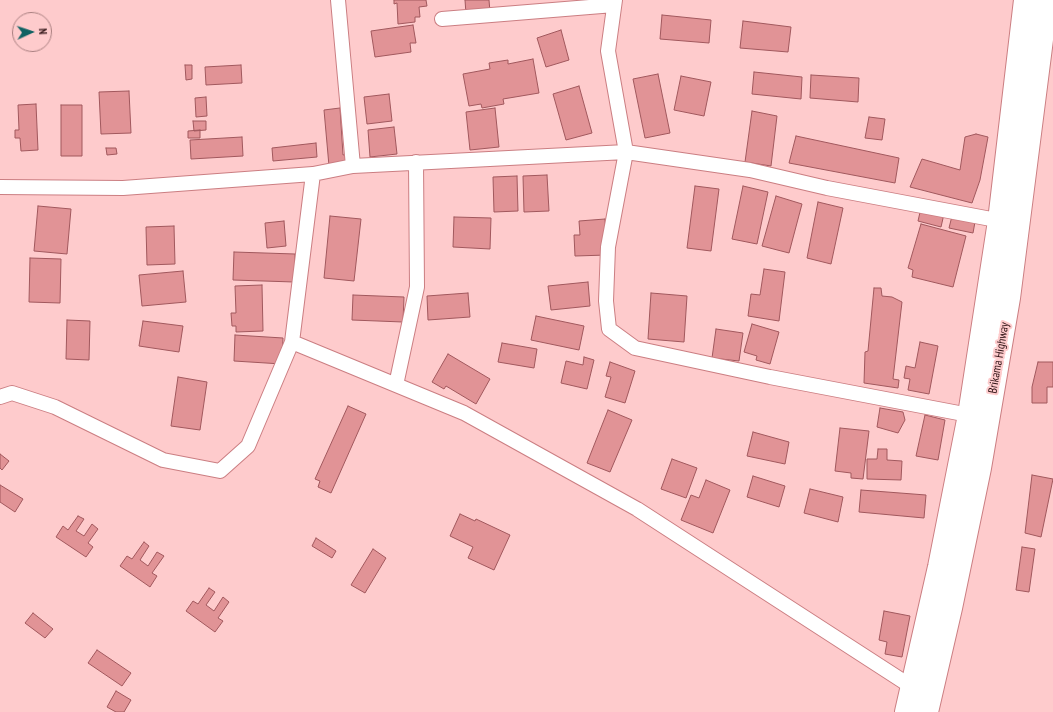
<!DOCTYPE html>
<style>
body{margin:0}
#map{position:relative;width:1053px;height:712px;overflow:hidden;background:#fecbcc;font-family:"PT Sans Narrow",sans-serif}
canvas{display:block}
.north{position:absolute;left:12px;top:12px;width:40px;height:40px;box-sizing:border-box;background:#fecbcc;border:1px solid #aa8081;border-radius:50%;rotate:87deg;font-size:11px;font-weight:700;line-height:16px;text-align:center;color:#2b0f11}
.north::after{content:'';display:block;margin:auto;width:14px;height:18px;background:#106263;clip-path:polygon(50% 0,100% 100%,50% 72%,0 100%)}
</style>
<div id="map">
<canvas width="1053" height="712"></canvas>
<div class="north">N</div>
</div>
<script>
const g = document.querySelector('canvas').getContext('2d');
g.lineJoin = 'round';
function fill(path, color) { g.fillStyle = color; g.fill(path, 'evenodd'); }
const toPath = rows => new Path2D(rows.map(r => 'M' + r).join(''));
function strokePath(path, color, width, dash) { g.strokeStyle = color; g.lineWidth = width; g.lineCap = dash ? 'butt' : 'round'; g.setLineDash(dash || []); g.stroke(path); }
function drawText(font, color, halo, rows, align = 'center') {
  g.font = font + ' "PT Sans Narrow",sans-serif'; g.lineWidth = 4; g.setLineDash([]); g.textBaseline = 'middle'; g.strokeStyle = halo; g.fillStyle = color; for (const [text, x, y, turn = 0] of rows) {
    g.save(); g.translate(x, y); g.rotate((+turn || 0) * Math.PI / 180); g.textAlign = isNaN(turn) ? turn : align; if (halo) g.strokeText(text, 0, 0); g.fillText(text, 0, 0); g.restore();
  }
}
const building = toPath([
 [394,0,426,0,427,6,419,7,420,17,415,17,415,22,398,24,397,3,394,4,394,0],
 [465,0,489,0,490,12,466,14,465,0],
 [662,15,711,20,709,43,660,39,662,15],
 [743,21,791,27,788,52,740,48,743,21],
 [413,25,416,43,410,43,411,52,375,57,371,31,413,25],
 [561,30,569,60,546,67,537,38,561,30],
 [533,59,539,93,503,99,504,104,482,108,481,104,469,106,463,74,490,69,489,63,508,60,508,64,533,59],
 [185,65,192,65,192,79,186,80,185,65],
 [241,65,242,83,206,85,205,67,241,65],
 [754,72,802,77,801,99,752,94,754,72],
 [658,74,670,133,645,138,633,79,658,74],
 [811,75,859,78,858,102,810,98,811,75],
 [681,76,711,82,704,116,674,110,681,76],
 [579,86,592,133,566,140,553,94,579,86],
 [129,91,131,133,101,134,99,92,129,91],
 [389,94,392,121,367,124,364,97,389,94],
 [206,97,207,116,196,117,195,98,206,97],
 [36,104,38,150,21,151,20,138,15,138,15,130,19,130,18,105,36,104],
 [61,105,82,105,82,156,61,156,61,105],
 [340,108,343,155,347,154,348,165,329,166,324,110,340,108],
 [495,108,499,147,470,150,466,112,495,108],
 [752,111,777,116,771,166,745,162,752,111],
 [869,117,885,119,882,140,865,138,869,117],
 [193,121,206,121,206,130,194,131,193,121],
 [394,127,397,154,370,157,368,130,394,127],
 [200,130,200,138,188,138,188,131,200,130],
 [976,134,988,137,980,180,972,203,910,187,922,159,960,170,965,137,976,134],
 [796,136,899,158,895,183,789,163,796,136],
 [242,137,243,156,191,159,190,140,242,137],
 [316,143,317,157,273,161,272,148,316,143],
 [106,148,116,148,117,154,107,155,106,148],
 [547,175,549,211,524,212,523,176,547,175],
 [517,176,518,211,494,212,493,177,517,176],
 [695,186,719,189,711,251,687,248,695,186],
 [743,186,768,192,757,244,732,239,743,186],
 [776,196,802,204,789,253,762,246,776,196],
 [818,202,843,208,831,264,807,258,818,202],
 [38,206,71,209,67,254,34,251,38,206],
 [921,208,944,214,941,227,918,221,921,208],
 [330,216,361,219,354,281,324,278,330,216],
 [952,216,975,222,973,233,949,228,952,216],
 [454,217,491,218,490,249,453,247,454,217],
 [605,219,607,255,575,256,574,235,580,235,579,221,605,219],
 [284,221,286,246,267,248,265,223,284,221],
 [921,224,966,236,953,287,912,277,913,270,908,268,921,224],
 [174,226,175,264,147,265,146,227,174,226],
 [234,252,295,254,294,282,233,280,234,252],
 [30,258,61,259,60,303,29,302,30,258],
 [764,269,785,272,779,321,748,316,751,294,760,295,764,269],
 [183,271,186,302,142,306,139,275,183,271],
 [588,282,590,306,551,310,548,286,588,282],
 [262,285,263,331,236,332,236,326,232,326,231,313,236,313,235,286,262,285],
 [874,288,881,288,882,296,892,297,902,302,893,379,899,380,898,388,864,383,865,352,868,351,874,288],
 [468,293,470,317,428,320,427,296,468,293],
 [651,293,687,296,684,342,648,339,651,293],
 [353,295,404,297,403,322,352,320,353,295],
 [536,316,584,326,579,350,531,340,536,316],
 [67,320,90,321,89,360,66,359,67,320],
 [143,321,183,326,179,352,139,346,143,321],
 [752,324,779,332,770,364,756,360,757,356,744,352,752,324],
 [716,329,743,333,739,361,712,358,716,329],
 [235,335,283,338,282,364,234,361,235,335],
 [920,342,938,346,929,394,908,390,910,379,904,378,906,366,915,368,920,342],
 [502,343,537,349,534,368,498,362,502,343],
 [448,354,490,379,476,404,446,386,444,389,432,382,448,354],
 [584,357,594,360,587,389,561,383,566,361,583,365,584,357],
 [610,362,635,371,625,403,605,397,611,377,606,376,610,362],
 [1038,362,1053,362,1053,387,1047,387,1047,403,1032,403,1032,387,1038,362],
 [178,377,207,382,200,430,171,426,178,377],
 [348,406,366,414,331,493,318,487,320,481,315,479,348,406],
 [880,408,903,412,905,420,898,433,877,427,880,408],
 [608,410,632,420,610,472,587,463,608,410],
 [925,415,945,420,938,460,916,456,925,415],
 [840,428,869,431,863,479,851,478,851,473,835,471,840,428],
 [753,432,789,442,785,464,747,456,753,432],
 [878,449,887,449,887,460,902,461,901,480,867,479,867,459,877,459,878,449],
 [0,454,9,461,2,470,0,468,0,454],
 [672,459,697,468,686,498,661,489,672,459],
 [1032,475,1053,479,1041,537,1025,533,1032,475],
 [753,476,785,486,779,507,747,497,753,476],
 [706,480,730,490,713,533,681,520,691,495,699,498,706,480],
 [0,485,23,499,15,512,0,502,0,485],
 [810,489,843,497,838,522,804,513,810,489],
 [861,490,926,495,924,518,859,512,861,490],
 [460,514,475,521,476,519,510,535,494,570,468,558,473,547,450,536,460,514],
 [78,516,84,519,76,531,84,536,92,524,98,529,88,543,93,547,86,557,56,537,63,526,68,530,78,516],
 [316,538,336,551,332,558,312,546,316,538],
 [144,542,149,546,140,560,148,566,157,552,164,556,152,573,157,576,150,587,120,566,127,556,132,559,144,542],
 [1022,547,1035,549,1029,592,1016,590,1022,547],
 [373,549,386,558,365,593,351,585,373,549],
 [209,588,215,592,206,605,214,611,223,597,229,602,218,618,223,621,215,632,186,611,193,601,198,604,209,588],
 [884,611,910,616,902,657,885,654,887,642,879,640,884,611],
 [33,613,53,629,45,638,25,623,33,613],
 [97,650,131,673,122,686,88,663,97,650],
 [116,691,131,700,124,712,116,712,107,707,116,691]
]);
fill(building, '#e19396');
strokePath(building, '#a1585d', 1);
const minor = toPath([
 [338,0,353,166],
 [615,0,608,51,626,152,608,247,606,301,609,329,635,348,770,377,969,415],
 [442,19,614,5],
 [0,187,123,188,313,174,353,166,626,152,750,170,827,188,1007,222],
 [292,342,464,413,637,509,912,687],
 [396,385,417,287,416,162],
 [0,397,12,393,55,407,163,460,220,471,248,446,292,342,313,174]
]);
const trunk = toPath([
 [906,712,939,567,969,415,999,221,1025,0],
 [927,712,951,608,980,468,1009,298,1047,0]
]);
strokePath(minor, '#cb7e82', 16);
strokePath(trunk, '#cb7e82', 24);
strokePath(minor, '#fff', 14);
strokePath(trunk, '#fff', 22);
drawText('12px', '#2b0f11', '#fecbcc', [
 ["Brikama Highway",999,358,-80]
]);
</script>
